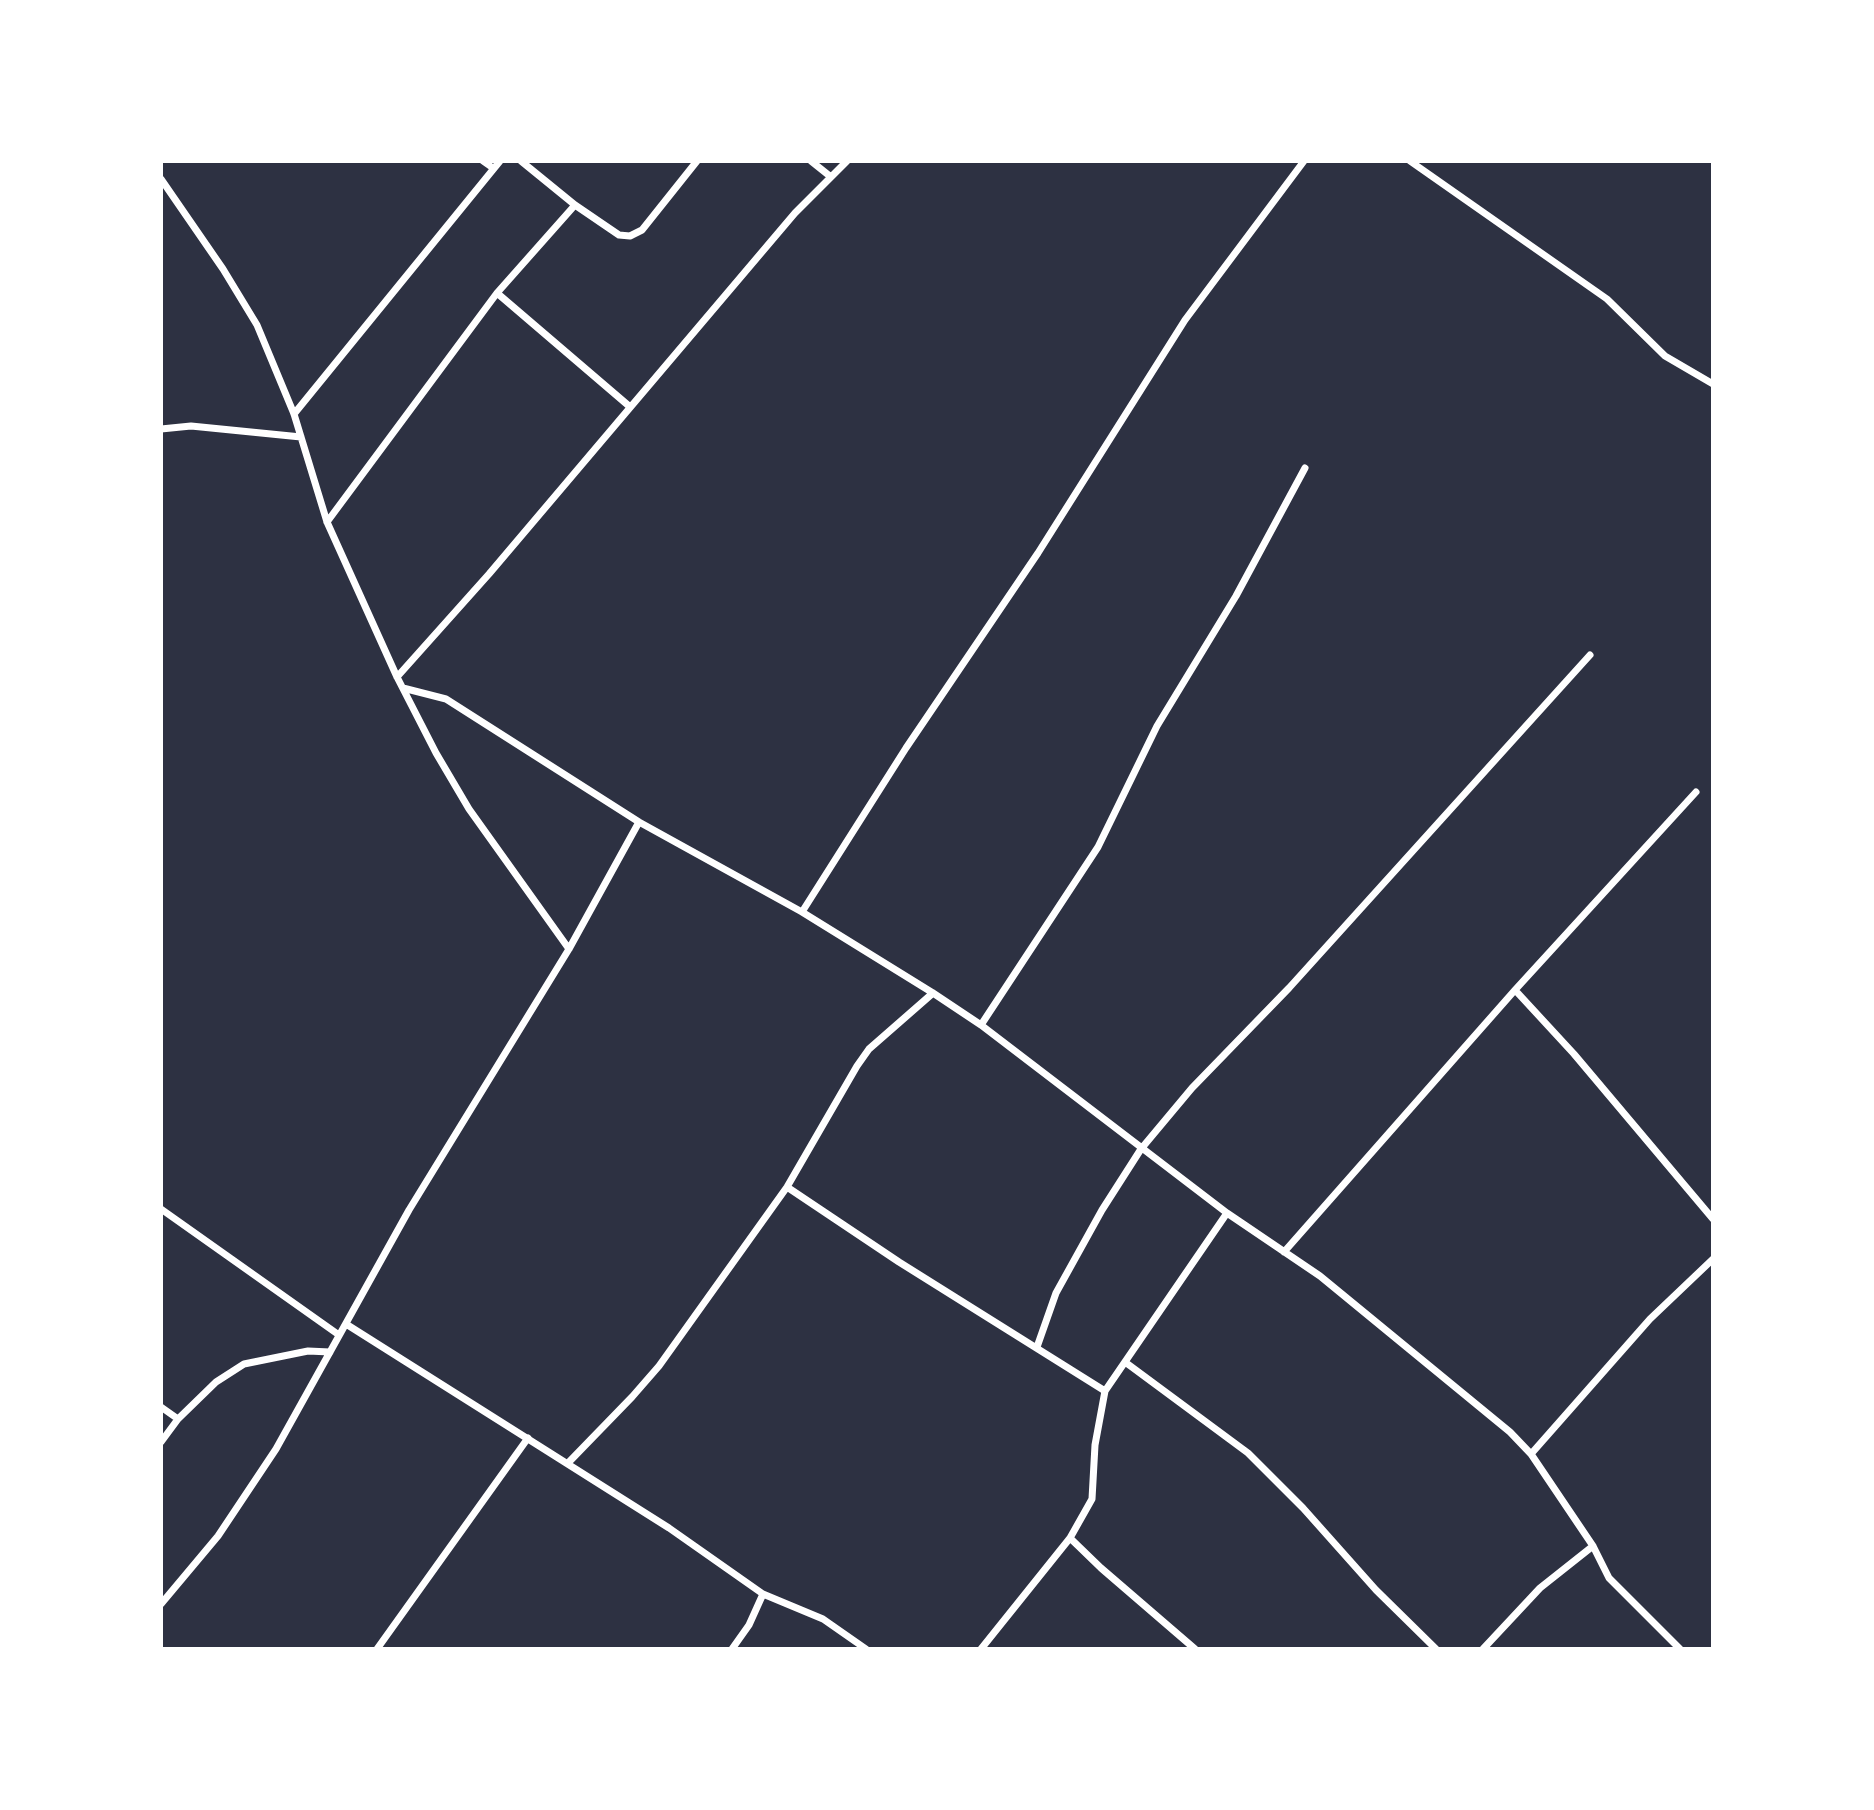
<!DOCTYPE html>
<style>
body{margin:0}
#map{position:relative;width:1874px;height:1810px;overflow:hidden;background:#2d3142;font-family:Commissioner,sans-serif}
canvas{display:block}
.frame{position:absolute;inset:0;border:163px solid #fff;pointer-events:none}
</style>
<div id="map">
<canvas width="1874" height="1810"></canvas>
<div class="frame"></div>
</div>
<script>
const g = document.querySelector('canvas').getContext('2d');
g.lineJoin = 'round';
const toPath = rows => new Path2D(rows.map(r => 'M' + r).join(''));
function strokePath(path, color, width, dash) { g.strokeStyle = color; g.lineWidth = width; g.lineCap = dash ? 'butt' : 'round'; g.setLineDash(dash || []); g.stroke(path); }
strokePath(toPath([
 [483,161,493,168],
 [521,161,575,205,619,235,630,236,642,230,697,161],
 [811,161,831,177],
 [1410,161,1607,299,1665,356,1713,384],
 [161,179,223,269,257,325,294,414,327,522,397,677,436,753,469,809,569,949],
 [497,293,629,406],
 [294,414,500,161],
 [161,429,191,426,301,437],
 [327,522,497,293,575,205],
 [397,677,489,574,795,213,847,161],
 [403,688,446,699,639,822,802,912,933,993,981,1025,1227,1213,1320,1276,1510,1432,1531,1454,1593,1546,1609,1578,1680,1649],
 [802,912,906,748,1038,553,1185,320,1304,161],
 [1515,990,1574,1054,1713,1219],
 [981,1025,1098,847,1157,726,1236,596,1305,468],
 [787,1187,899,1262,1105,1391],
 [161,1209,339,1335],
 [1284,1252,1515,990,1696,792],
 [346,1324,669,1528,763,1594,823,1619,866,1649],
 [1037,1347,1056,1293,1102,1210,1141,1149,1192,1088,1289,988,1590,655],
 [1125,1362,1248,1453,1303,1508,1376,1590,1436,1649],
 [161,1407,178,1419],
 [161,1442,178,1419,216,1382,244,1364,308,1351,330,1352],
 [1531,1454,1650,1319,1713,1259],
 [568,1463,632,1397,659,1366,787,1187,857,1066,869,1049,933,993],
 [1070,1538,1101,1568,1195,1649],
 [161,1604,218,1536,276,1449,409,1210,569,949,639,822],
 [377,1649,528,1438],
 [732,1649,749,1625,763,1594],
 [981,1649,1070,1538,1092,1499,1095,1445,1105,1391,1227,1213],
 [1483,1649,1540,1588,1593,1546]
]), '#fff', 7);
</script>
